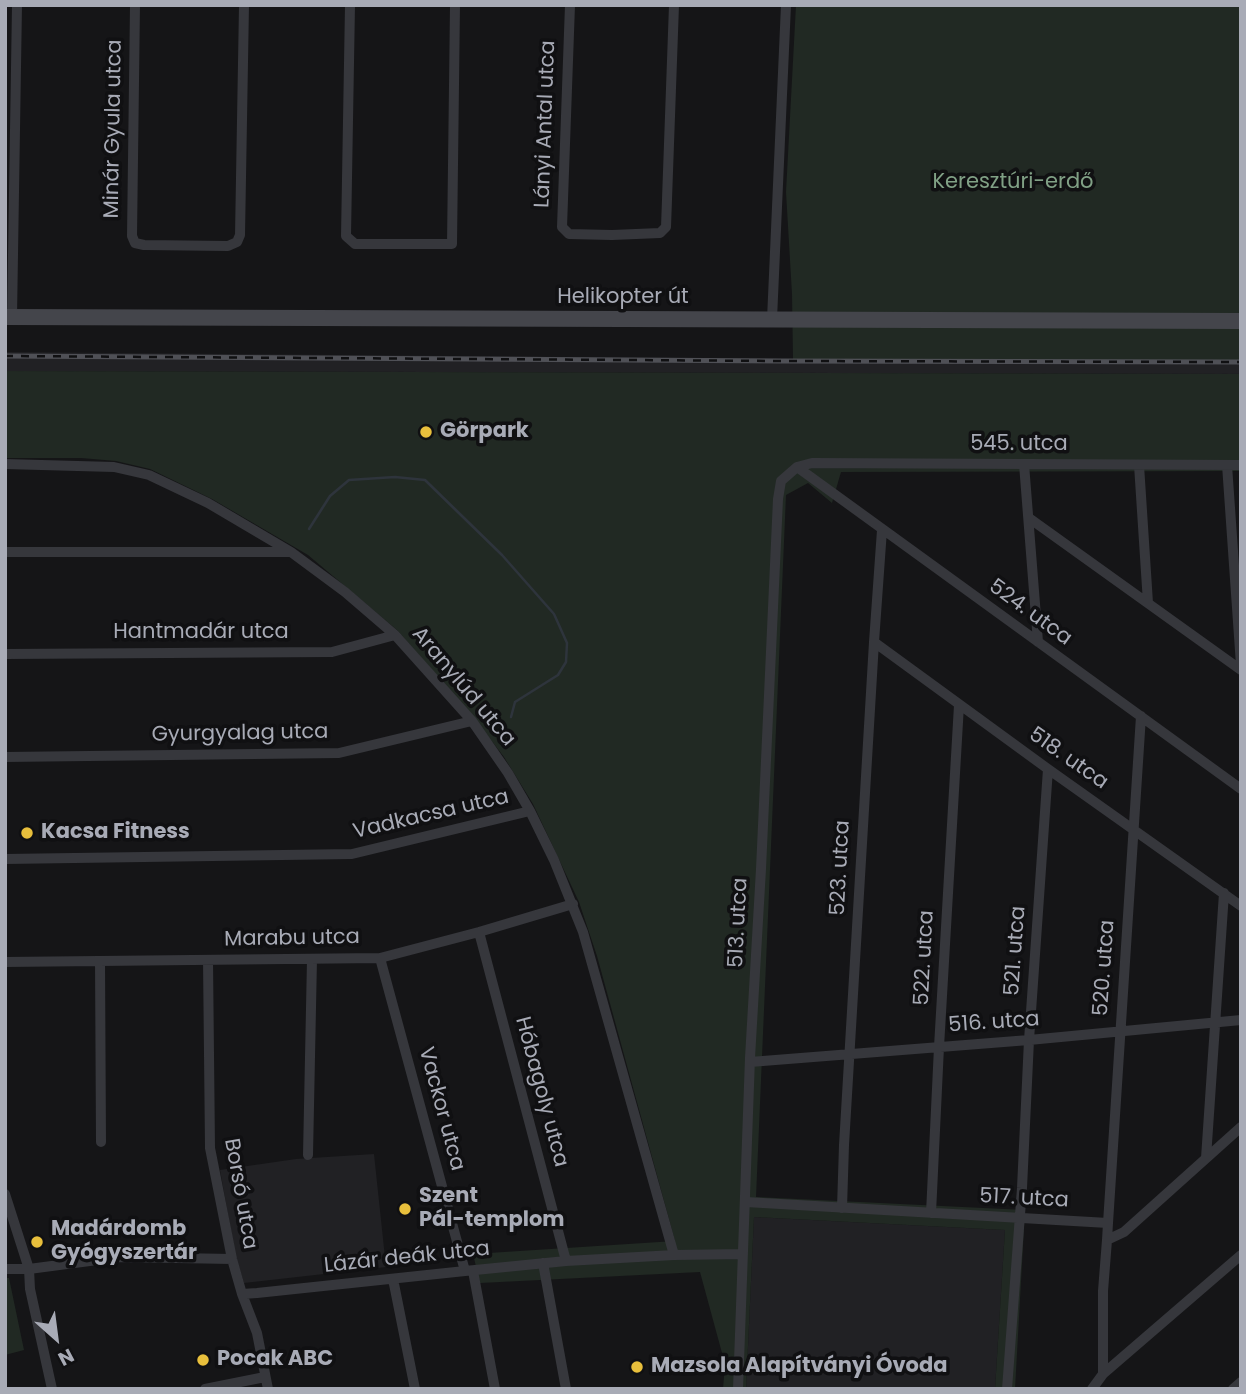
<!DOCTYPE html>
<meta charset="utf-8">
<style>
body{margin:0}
#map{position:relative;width:1246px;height:1394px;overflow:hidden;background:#151517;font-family:Poppins,sans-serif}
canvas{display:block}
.frame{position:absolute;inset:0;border:7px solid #a8abb6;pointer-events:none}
.north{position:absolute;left:21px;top:1303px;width:70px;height:70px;-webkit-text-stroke:5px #101012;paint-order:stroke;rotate:152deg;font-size:19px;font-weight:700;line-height:28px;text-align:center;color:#a8abb6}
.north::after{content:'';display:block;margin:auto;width:24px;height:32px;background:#a8abb6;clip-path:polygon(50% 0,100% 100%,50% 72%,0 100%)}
</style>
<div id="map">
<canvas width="1246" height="1394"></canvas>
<div class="frame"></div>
<div class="north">N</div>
</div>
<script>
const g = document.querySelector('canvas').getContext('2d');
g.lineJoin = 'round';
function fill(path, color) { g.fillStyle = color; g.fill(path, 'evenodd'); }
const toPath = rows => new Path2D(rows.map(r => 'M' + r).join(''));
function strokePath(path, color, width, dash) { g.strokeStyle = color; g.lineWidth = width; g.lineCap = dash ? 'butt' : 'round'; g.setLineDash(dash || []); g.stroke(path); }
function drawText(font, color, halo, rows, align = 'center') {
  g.font = font + ' Poppins,sans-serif'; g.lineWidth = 7; g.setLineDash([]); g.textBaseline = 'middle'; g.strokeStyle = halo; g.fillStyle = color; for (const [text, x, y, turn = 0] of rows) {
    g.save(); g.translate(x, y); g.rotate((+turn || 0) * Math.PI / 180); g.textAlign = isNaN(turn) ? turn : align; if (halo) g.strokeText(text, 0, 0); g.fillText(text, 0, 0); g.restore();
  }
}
fill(toPath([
 [5,352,793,359,1241,361,1241,374,5,371],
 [374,1154,386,1267,244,1283,236,1258,220,1170,296,1159],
 [754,1217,1005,1230,995,1389,746,1389]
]), '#212124');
fill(toPath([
 [796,5,1241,5,1241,361,793,359,792,294,786,192],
 [5,371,1241,374,1241,471,841,472,832,503,808,483,786,495,756,1197,1025,1210,1015,1389,995,1389,1005,1230,754,1217,746,1389,723,1389,725,1364,700,1272,480,1283,473,1254,675,1241,597,956,579,902,533,804,504,757,471,714,397,630,308,555,212,499,150,469,116,461,81,458,5,458],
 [5,1278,9,1278,24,1350,5,1355]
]), '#212923');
strokePath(toPath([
 [309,529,330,496,349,480,395,477,425,480,502,555,554,614,567,643,566,662,558,675,515,702,511,717]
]), '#2e343c', 2.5);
strokePath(toPath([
 [135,5,132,236,135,243,144,245,228,246,237,242,240,235,244,5],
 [350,5,346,236,355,244,452,244,455,5],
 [570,5,562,227,569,234,612,235,660,233,666,227,674,5],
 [12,317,17,5],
 [772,319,786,5],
 [5,464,114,467,149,475,208,503,291,552,345,592,395,635,472,721,508,773,530,811,554,860,583,932,674,1255],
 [1024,464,1038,642],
 [1139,465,1148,603],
 [1227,465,1241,665],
 [797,467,1241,789],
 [1029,518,1241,670],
 [5,552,289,552],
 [874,642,1048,769,1241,906],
 [5,654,332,652,395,635],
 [5,757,339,753,472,721],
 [5,859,352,854,530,811],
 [479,932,566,1261],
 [380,958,465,1271],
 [208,960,210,1148,232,1259,242,1294,257,1333,268,1389],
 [100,961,101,1142],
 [5,962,380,958,479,932,573,904],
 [750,1062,1029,1040,1241,1020],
 [308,1155,312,959],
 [1206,1158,1224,893],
 [5,1194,29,1269,30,1289,52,1389],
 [746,1202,1108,1223,1107,1240,1124,1232,1241,1127],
 [842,1208,844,1145,874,642,882,530],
 [931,1213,939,1047,959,705],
 [1108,1223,1141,716],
 [543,1263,566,1389],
 [5,1269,29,1269,120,1257,232,1259],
 [473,1271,495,1389],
 [393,1279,415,1389],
 [242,1294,257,1293,465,1271,566,1261,674,1255,743,1254],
 [1103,1374,1241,1255],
 [205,1389,265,1377],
 [738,1389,750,1058,761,869,778,499,781,481,797,467,812,463,1241,465],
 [1007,1389,1022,1188,1029,1040,1048,769],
 [1092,1389,1103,1374,1103,1291,1107,1240],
 [1233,1389,1241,1382]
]), '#36373c', 10);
strokePath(toPath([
 [5,317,1241,321]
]), '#44454b', 16);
const rail = toPath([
 [5,356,782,361,1241,362]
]);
strokePath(rail, '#4f5056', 5);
strokePath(rail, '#101012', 2.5, [8]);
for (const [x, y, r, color] of [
 [426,432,7,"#e8bf3c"],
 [27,833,7,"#e8bf3c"],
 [405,1209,7,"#e8bf3c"],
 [37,1242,7,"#e8bf3c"],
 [203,1360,7,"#e8bf3c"],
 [637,1367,7,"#e8bf3c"]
]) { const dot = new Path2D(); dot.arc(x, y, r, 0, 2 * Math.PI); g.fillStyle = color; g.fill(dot); strokePath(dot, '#101012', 2.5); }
drawText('21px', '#a8abb6', '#101012', [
 ["Lányi Antal utca",546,124,-88],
 ["Minár Gyula utca",114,129,-89],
 ["Helikopter út",623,298],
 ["545. utca",1019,445],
 ["524. utca",1030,613,36],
 ["Hantmadár utca",201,633],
 ["Aranylúd utca",463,687,50],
 ["Gyurgyalag utca",240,734,-1],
 ["518. utca",1068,759,35],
 ["Vadkacsa utca",431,815,-13],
 ["523. utca",841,868,-87],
 ["513. utca",739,923,-87],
 ["Marabu utca",292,939,-1],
 ["521. utca",1016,951,-86],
 ["522. utca",925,958,-87],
 ["520. utca",1105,968,-86],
 ["516. utca",994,1023,-4],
 ["Hóbagoly utca",541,1092,75],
 ["Vackor utca",441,1109,75],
 ["Borsó utca",240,1194,80],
 ["517. utca",1024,1199,3],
 ["Lázár deák utca",407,1258,-6]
]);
drawText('21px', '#80a085', '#101012', [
 ["Keresztúri-erdő",1013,183]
]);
drawText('bold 21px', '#a8abb6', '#101012', [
 ["Görpark",440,432],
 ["Kacsa Fitness",41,833],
 ["Szent",419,1197],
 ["Pál-templom",419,1221],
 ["Madárdomb",51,1230],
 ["Gyógyszertár",51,1254],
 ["Pocak ABC",217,1360],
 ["Mazsola Alapítványi Óvoda",651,1367]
], 'left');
</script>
